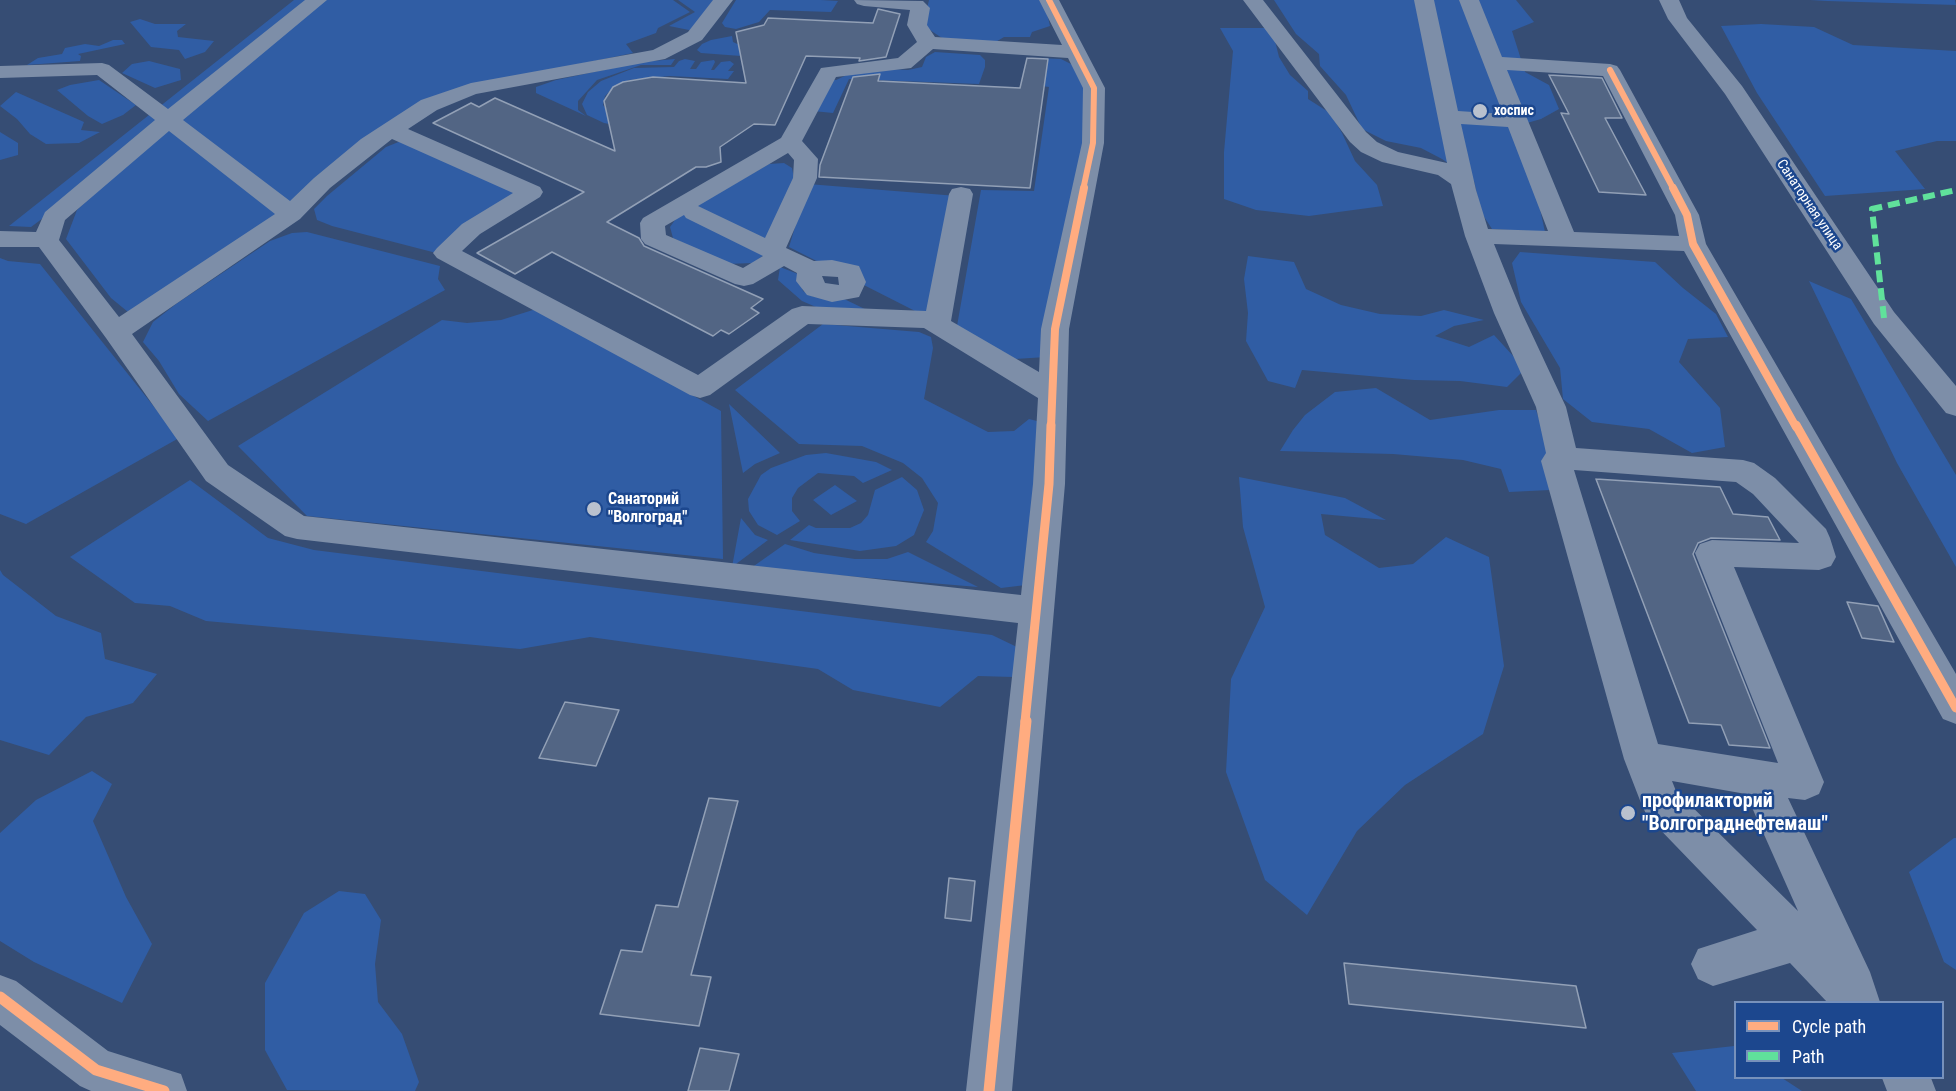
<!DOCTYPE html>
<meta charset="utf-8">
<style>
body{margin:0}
#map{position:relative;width:1956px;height:1091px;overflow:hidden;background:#364d74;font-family:"Roboto Condensed",sans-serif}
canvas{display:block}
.legend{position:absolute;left:1734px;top:1001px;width:210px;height:78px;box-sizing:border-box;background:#1c478e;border:2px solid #7791bb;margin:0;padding:8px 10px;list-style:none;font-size:18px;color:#fff}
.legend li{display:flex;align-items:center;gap:12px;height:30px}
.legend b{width:30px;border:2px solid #7791bb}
</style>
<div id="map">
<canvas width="1956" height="1091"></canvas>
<ul class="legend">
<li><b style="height:8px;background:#ffac80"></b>Cycle path</li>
<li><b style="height:8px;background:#60e19b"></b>Path</li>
</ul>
</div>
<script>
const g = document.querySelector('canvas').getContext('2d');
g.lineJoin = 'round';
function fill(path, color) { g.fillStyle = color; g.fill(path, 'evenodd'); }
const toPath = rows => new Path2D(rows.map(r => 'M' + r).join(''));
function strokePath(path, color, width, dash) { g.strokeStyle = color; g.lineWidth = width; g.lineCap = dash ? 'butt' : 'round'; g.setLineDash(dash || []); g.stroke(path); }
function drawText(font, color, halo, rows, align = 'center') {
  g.font = font + ' "Roboto Condensed",sans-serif'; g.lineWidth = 5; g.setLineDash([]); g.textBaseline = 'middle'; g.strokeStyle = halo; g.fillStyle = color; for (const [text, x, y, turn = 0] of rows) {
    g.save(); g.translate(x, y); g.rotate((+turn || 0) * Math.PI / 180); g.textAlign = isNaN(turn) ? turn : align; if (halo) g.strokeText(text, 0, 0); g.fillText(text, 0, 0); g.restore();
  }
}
fill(toPath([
 [294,0,309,0,62,204,31,227,9,226],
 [325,0,673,0,690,12,658,28,656,33,626,44,633,53,512,78,423,106,272,222,128,312,111,298,66,239,77,210,112,177],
 [678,0,718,0,694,31,669,26,695,12],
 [736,0,821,0,838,1,831,12,770,10,759,22,736,29,725,27,722,23],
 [929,0,1044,0,1050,26,1032,32,1030,37,1004,37,994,43,942,38,927,28,924,22],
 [1274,0,1516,0,1534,22,1512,31,1525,72,1549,85,1559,109,1541,119,1513,127,1535,186,1545,232,1492,229,1481,212,1474,181,1442,159,1421,148,1386,141,1362,129,1346,95,1320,66,1319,54,1296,34],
 [1810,0,1955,0,1956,5,1827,1],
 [140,19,155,24,186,24,177,31,178,37,214,41,205,52,185,59,179,50,151,47,130,22],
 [1761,24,1814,27,1853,45,1956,51,1956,141,1937,141,1895,151,1925,189,1825,196,1757,93,1721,26],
 [1220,28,1265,28,1274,37,1279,57,1290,75,1308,91,1308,99,1330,113,1342,133,1355,161,1377,185,1383,206,1309,216,1256,210,1224,199,1224,152,1233,51],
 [732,36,733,42,746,48,741,56,701,53,697,50,702,44,711,40],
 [113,40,122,40,125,44,78,54,81,56,80,61,27,65,38,58,62,54,65,48,85,44,99,46],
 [935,52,980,55,985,60,985,67,979,84,849,79,833,113,813,111,829,80,836,80,849,74,888,69,908,70,922,67,926,57],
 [1039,58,1061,59,1073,65,1086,91,1083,156,1046,357,1015,359,957,326,981,190,1034,191,1049,87,1035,85],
 [675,59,671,65,641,65,597,80,578,101,578,110,586,116,536,93,536,87,556,80,641,62],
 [685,59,695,61,690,69,696,69,701,62,714,60,715,62,711,70,714,70,721,62,730,61,734,64,728,71,734,71,728,79,670,76,629,80,615,86,605,96,603,105,609,112,622,118,657,118,685,111,698,112,691,119,674,124,655,129,635,129,642,130,659,130,694,120,703,113,709,114,704,121,680,134,667,140,649,140,608,126,625,127,604,123,587,115,582,104,588,92,601,81,634,68,674,67,679,61],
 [149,61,180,69,181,80,155,88,122,73,132,64],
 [99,80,136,105,123,115,102,124,88,116,57,90,70,85],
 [16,92,84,122,81,130,100,132,79,143,46,144,30,134,17,119,0,106],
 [0,132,18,143,18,155,0,160],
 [401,141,522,193,444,255,332,226,317,220,314,209,327,196,386,147],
 [784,163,792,168,794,178,764,255,753,263,726,264,673,238,670,227,677,217,769,164],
 [808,184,957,196,933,312,917,312,789,247],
 [307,232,440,266,438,279,445,290,208,421,179,394,159,361,143,342,153,322,176,304,270,241,292,233],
 [1520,252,1655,262,1683,288,1716,314,1728,337,1688,339,1679,362,1720,408,1725,447,1692,453,1649,429,1592,422,1563,399,1560,368,1521,302,1512,263],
 [1248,256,1294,262,1306,289,1341,305,1380,314,1421,316,1444,310,1484,320,1454,326,1435,336,1469,347,1494,335,1525,369,1507,387,1460,381,1414,380,1302,370,1295,388,1268,381,1246,341,1248,313,1244,279],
 [0,258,8,261,40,264,179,438,26,524,0,514],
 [780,267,798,274,803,291,814,297,840,297,869,311,816,307,802,301,778,280],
 [1809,281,1851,299,1956,475,1956,567,1897,463],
 [536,309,721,411,723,559,307,516,238,446,442,320,467,323,501,320],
 [823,324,919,332,931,337,933,348,924,399,988,432,1014,431,1029,419,1045,423,1026,585,1001,588,926,542,933,531,938,503,922,478,903,463,862,446,799,444,735,390],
 [1376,388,1430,420,1499,410,1536,410,1548,446,1550,490,1509,492,1501,469,1463,460,1393,454,1280,451,1293,430,1305,415,1335,392],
 [729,404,780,453,755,464,743,473],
 [826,453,876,462,892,470,863,483,854,476,818,473,798,488,792,498,792,511,800,521,777,535,758,525,749,511,748,499,761,475,771,468,806,455],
 [902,477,917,490,924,510,914,535,896,546,860,551,790,540,809,525,816,528,850,528,861,523,868,515,875,490],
 [1239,477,1345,498,1386,520,1321,514,1325,535,1379,568,1413,564,1446,537,1489,557,1504,666,1483,734,1405,785,1357,831,1307,915,1265,880,1226,772,1231,679,1265,607,1243,527],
 [190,480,268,538,314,550,992,635,1019,648,1013,677,978,676,940,707,853,690,818,669,590,637,520,649,206,621,170,606,135,603,70,557],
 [835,485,857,501,831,515,813,500],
 [741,518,755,535,768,540,732,567],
 [785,544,814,553,855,559,887,559,908,552,978,587,751,568],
 [0,570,3,575,56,616,101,633,105,659,157,674,133,703,86,717,49,755,0,740],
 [92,771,112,784,93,821,126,897,152,944,122,1003,34,962,0,941,0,833,36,800],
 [1954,838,1956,838,1956,970,1944,962,1909,872],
 [339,891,365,894,381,920,375,964,378,1002,402,1034,419,1082,415,1091,287,1090,265,1050,265,983,304,913],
 [1734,1046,1736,1078,1782,1078,1802,1091,1696,1091,1672,1053]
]), '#305da4');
const building = toPath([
 [878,9,900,14,886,57,859,61,860,58,806,56,775,125,754,124,720,147,721,162,706,167,696,167,607,222,639,238,644,246,763,299,751,308,759,313,729,334,721,330,713,336,552,252,515,274,477,253,584,192,433,123,471,103,479,107,495,98,615,151,604,101,613,87,623,82,653,77,746,83,736,32,764,25,768,18,873,23,878,9],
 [1027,58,1048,59,1030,188,819,177,820,165,853,77,880,74,878,81,1020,88,1027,58],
 [1549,75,1602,78,1622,118,1605,118,1646,195,1599,192,1561,113,1569,114,1549,75],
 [1596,479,1720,487,1733,514,1768,517,1780,540,1711,538,1698,543,1693,554,1770,748,1729,745,1721,725,1689,723,1596,479],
 [1847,602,1878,606,1894,642,1862,638,1847,602],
 [565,702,619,710,596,766,539,758,565,702],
 [709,798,738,801,691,975,711,977,699,1026,600,1014,621,950,642,952,656,905,678,907,709,798],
 [949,878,975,881,971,921,945,918,949,878],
 [1344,963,1576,986,1586,1028,1349,1004,1344,963],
 [700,1048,739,1054,729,1091,688,1091,700,1048]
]);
fill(building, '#526584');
strokePath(building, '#92a0b6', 1.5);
fill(toPath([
 [305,0,327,0,183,120,290,201,314,178,361,139,421,100,471,83,653,50,688,32,713,0,733,0,702,40,665,59,476,94,437,110,408,129,540,187,543,192,540,197,480,234,462,251,698,375,792,309,802,306,926,311,949,194,952,189,961,187,970,189,973,194,951,321,1039,372,1041,329,1082,143,1083,88,1068,58,933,49,911,68,836,77,802,141,818,159,817,178,786,248,814,261,832,260,859,266,866,282,859,297,832,302,807,295,796,281,797,273,784,266,753,284,744,286,735,284,645,244,641,239,640,223,643,218,781,138,821,68,898,58,917,42,907,25,910,10,864,6,857,4,854,0,923,1,930,8,927,25,935,37,1062,45,1039,0,1059,0,1105,88,1104,143,1069,329,1065,484,1012,1091,966,1091,1018,623,297,539,285,536,206,481,106,338,39,247,0,247,0,231,36,232,45,212,155,120,97,75,0,78,0,66,102,63,109,65,168,109,305,0],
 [169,131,275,214,119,317,59,240,65,220,169,131],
 [392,139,513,193,462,224,437,248,433,253,437,258,690,395,700,398,710,395,808,324,924,328,1038,398,1033,484,1021,595,304,516,228,465,132,334,300,219,330,188,392,139],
 [788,153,794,160,793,178,765,238,698,206,788,153],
 [684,215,686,218,763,256,743,268,666,235,665,226,684,215],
 [822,276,838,277,839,285,825,283,822,276],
 [1243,0,1263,0,1366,132,1377,142,1398,152,1447,163,1414,0,1434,0,1458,111,1503,114,1459,0,1479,0,1502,57,1610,64,1617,66,1620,70,1699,215,1706,244,1956,674,1956,724,1943,719,1684,251,1494,244,1522,313,1566,407,1576,448,1743,460,1754,463,1775,478,1826,529,1830,538,1836,557,1831,566,1819,570,1734,567,1824,782,1819,794,1805,800,1788,798,1870,972,1880,1002,1827,1002,1790,963,1713,986,1698,979,1691,964,1698,949,1757,930,1647,816,1641,803,1624,759,1541,461,1546,453,1536,407,1494,313,1465,236,1451,184,1438,175,1382,162,1361,152,1350,142,1243,0],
 [1507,70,1603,76,1675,215,1679,236,1574,232,1507,70],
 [1461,124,1508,127,1548,231,1488,229,1476,190,1461,124],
 [1574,470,1736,482,1753,494,1799,543,1712,540,1700,544,1695,553,1778,763,1658,744,1574,470],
 [1672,781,1746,794,1798,911,1676,791,1672,781],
 [1659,0,1679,0,1687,18,1742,86,1894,312,1956,386,1956,416,1946,413,1874,324,1725,94,1668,19,1659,0],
 [0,975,16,981,108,1051,181,1074,187,1091,91,1091,80,1086,0,1025,0,975],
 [1882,1078,1931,1078,1936,1091,1887,1091,1882,1078]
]), '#7d8ea8');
strokePath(toPath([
 [1884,318,1872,209,1956,190]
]), '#60e19b', 6, [12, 6]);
strokePath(toPath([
 [1049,0,1094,88,1093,143,1083,190],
 [1610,70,1674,190]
]), '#ffac80', 6);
strokePath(toPath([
 [1673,188,1687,215,1693,244,1796,427],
 [1051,427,1055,329,1084,188]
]), '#ffac80', 8);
strokePath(toPath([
 [1796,425,1956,708],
 [1025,722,1049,484,1051,425]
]), '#ffac80', 9);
strokePath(toPath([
 [0,997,96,1070,164,1091],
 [989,1091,1026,721]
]), '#ffac80', 11);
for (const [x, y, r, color] of [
 [1480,111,8,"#b9c1ce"],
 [594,509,8,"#b9c1ce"],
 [1628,813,8,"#b9c1ce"]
]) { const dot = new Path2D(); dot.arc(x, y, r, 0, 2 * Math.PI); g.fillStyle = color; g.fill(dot); strokePath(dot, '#1c478e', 2); }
drawText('bold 14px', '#fff', '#1c478e', [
 ["хоспис",1494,111]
], 'left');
drawText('14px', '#fff', '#1c478e', [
 ["Санаторная улица",1809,205,56]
]);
drawText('bold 16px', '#fff', '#1c478e', [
 ["Санаторий",608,500],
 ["\"Волгоград\"",608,518]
], 'left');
drawText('bold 20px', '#fff', '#1c478e', [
 ["профилакторий",1642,802],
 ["\"Волгограднефтемаш\"",1642,825]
], 'left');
</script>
